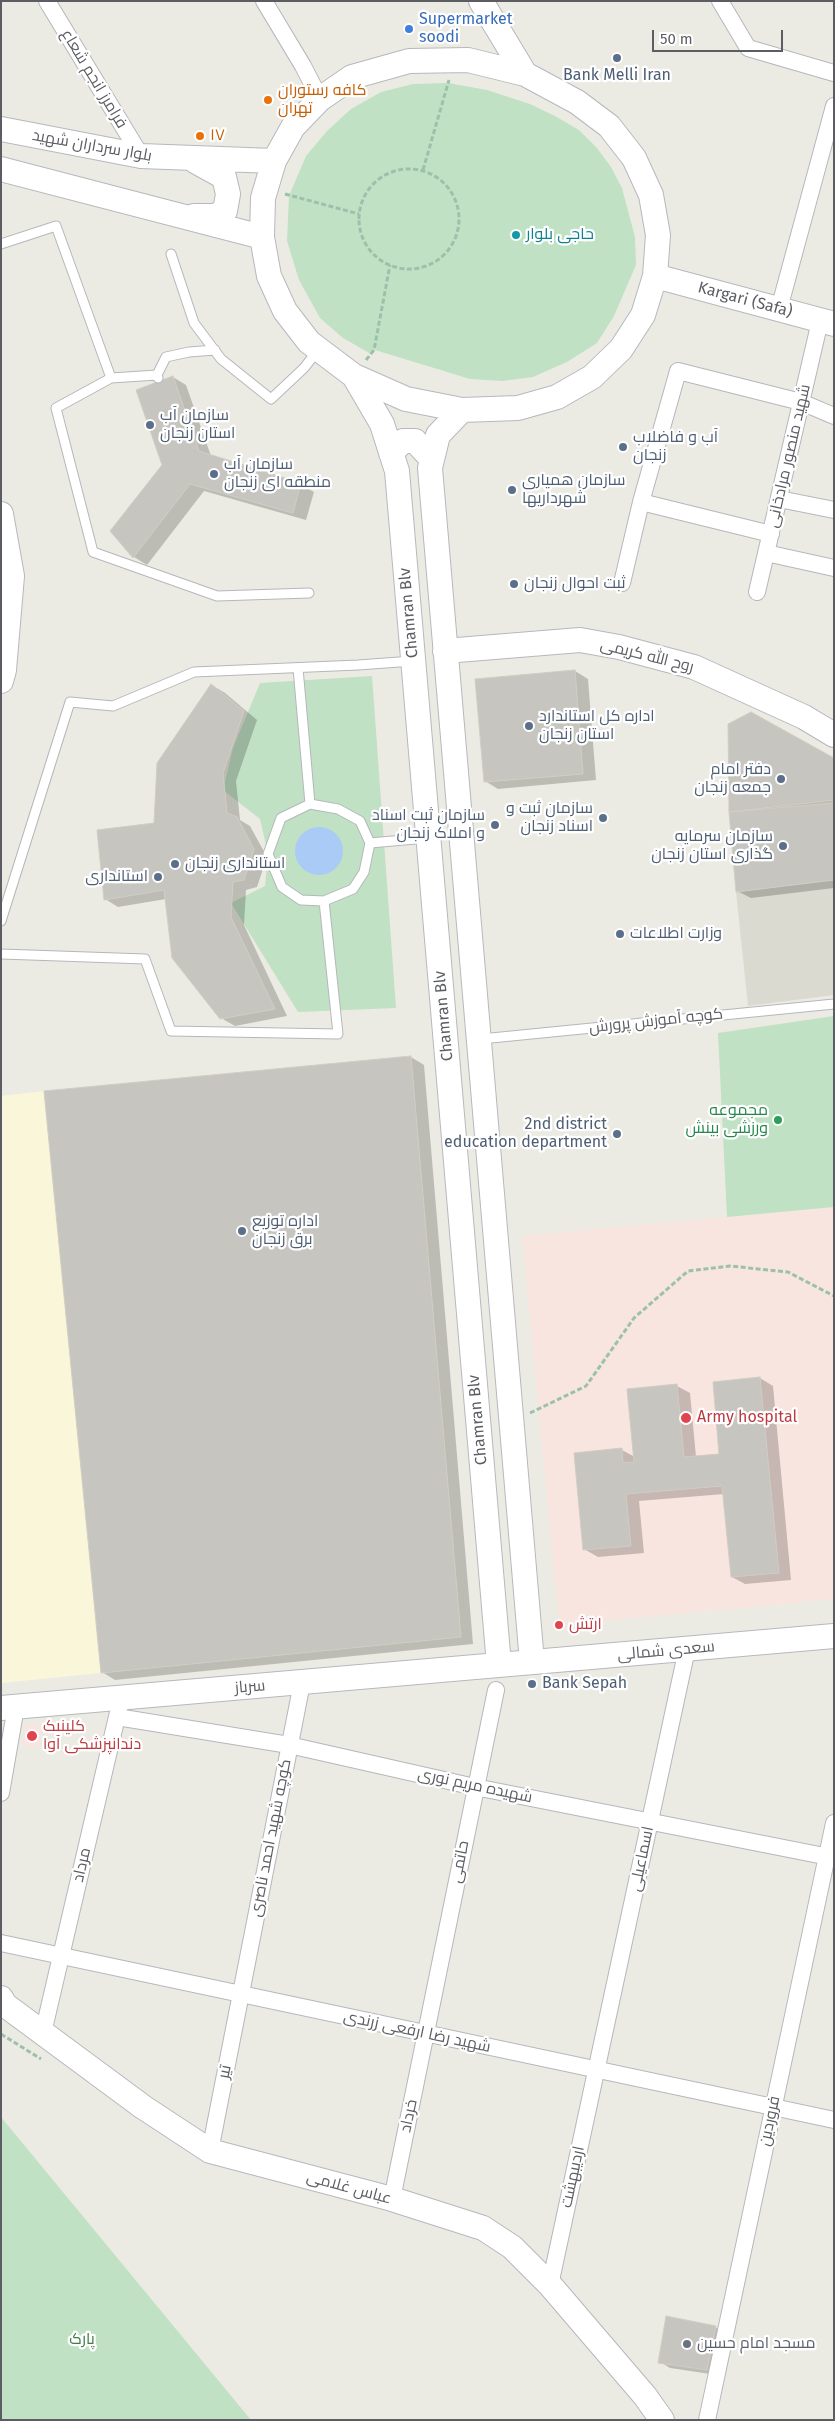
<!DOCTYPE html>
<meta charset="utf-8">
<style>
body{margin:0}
#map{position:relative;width:835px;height:2421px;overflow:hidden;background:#ecebe3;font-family:"Fira Sans",sans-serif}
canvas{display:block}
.frame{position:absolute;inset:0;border:2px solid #5b5d62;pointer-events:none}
.scale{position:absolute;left:652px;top:30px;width:131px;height:22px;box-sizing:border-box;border:2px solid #5b5d62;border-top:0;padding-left:6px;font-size:15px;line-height:18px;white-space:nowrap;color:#5b5d62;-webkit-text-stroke:4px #fff;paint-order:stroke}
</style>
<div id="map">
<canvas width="835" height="2421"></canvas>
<div class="frame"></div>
<div class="scale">50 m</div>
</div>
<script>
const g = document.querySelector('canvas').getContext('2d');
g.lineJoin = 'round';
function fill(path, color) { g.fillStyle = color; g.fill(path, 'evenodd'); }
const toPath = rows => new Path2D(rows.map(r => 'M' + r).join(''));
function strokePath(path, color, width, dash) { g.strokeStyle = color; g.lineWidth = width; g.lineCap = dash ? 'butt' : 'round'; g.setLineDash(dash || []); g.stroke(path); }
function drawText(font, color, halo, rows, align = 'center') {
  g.font = font + ' "Fira Sans",Cairo,sans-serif'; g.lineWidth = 4.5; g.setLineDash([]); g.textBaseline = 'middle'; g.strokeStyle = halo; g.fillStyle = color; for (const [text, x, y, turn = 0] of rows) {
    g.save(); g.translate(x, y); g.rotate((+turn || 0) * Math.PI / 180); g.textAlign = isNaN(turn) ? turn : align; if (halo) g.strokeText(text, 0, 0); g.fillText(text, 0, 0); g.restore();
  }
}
fill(toPath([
 [44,1091,101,1673,1,1683,1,1096]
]), '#faf6da');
fill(toPath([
 [834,880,834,995,748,1006,736,892]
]), '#dbdad1');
fill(toPath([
 [834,1207,834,1599,559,1625,522,1236],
 [26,1724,43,1726,38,1748,21,1745]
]), '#f8e5e0');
fill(toPath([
 [448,83,487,90,530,104,555,116,579,130,597,148,611,167,622,188,635,237,636,265,614,316,597,343,567,362,533,377,502,381,470,379,375,350,371,354,343,338,320,318,299,280,287,241,289,196,306,156,327,131,351,109,381,92,413,84],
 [372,676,396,1008,298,1012,231,903,265,886,268,854,260,819,223,790,233,748,260,683],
 [834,1016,834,1207,727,1217,718,1033],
 [1,2117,251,2420,1,2420]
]), '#c1e1c5');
fill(toPath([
 '295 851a24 24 0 1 1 48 0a24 24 0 1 1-48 0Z'
]), '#a9cbf5');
fill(toPath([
 [173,377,186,385,211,456,300,484,314,492,306,520,204,491,147,565,134,557,112,531,164,466],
 [575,671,588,679,596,780,498,789,485,781],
 [212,685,225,693,257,720,236,781,240,820,250,826,267,857,257,887,246,890,244,925,287,1016,235,1026,221,1018,166,899,118,907,105,899,156,824],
 [729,725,834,760,834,888,751,898,737,891,730,812],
 [411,1057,424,1065,473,1644,115,1680,102,1672,46,1093],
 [760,1378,773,1386,791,1580,745,1584,732,1577,724,1494,639,1501,644,1553,598,1557,584,1549,622,1450,635,1457,677,1386,690,1393,696,1457,720,1455,714,1383],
 [715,2327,725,2333,717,2375,670,2368,660,2362]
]), '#0003');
const building = toPath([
 [173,376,199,451,301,483,293,513,190,484,133,558,110,531,162,465,136,390,173,376],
 [575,670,583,774,484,782,475,679,575,670],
 [211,684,244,711,223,773,227,813,237,817,254,849,244,880,233,882,231,917,275,1009,220,1019,172,958,164,890,104,900,97,830,154,823,157,763,211,684],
 [751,712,834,758,834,800,729,812,728,724,751,712],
 [834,803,834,880,736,892,729,812,834,803],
 [411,1056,461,1637,101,1673,44,1091,411,1056],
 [760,1377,779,1573,731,1577,722,1486,626,1494,631,1546,583,1550,574,1453,622,1448,623,1463,634,1462,627,1389,677,1384,684,1457,719,1454,713,1382,760,1377],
 [666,2316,716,2326,707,2370,658,2363,666,2316]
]);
fill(building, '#c7c5c0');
strokePath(building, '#d0cdc2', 1);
const lane = toPath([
 [1,244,56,226,111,378],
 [171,254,194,323,221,359,271,399,304,368,318,350],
 [157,375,111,378,56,408,93,552,217,596,309,593],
 [158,378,157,375,166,357,189,352,215,350],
 [298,668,310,804],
 [310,804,338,809,360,821,370,843,364,872,353,889,324,901,301,900,282,887,268,854,281,818,310,804],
 [370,843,427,838],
 [1,921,70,702,113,706,194,672,358,665,413,661],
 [1,954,145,959,171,1031,338,1034,324,901],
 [481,1039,834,1004]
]);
const street = toPath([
 [47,1,141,156],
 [264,1,303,66,320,99],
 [720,1,748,48,834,73],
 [779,309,834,106],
 [779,499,834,510],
 [641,502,771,534],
 [766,553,834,568],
 [622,583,641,502,678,371,801,402,834,416],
 [757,592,820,321],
 [117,1717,289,1745,475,1787,834,1858],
 [1,1793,16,1707],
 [1,1943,834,2120],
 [43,2033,119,1708],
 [210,2151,302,1683],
 [392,2199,496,1690],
 [550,2285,687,1649],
 [707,2420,834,1823]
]);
const secondary = toPath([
 [481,1,525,74],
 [468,60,525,74,577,102,609,126,634,158,651,195,658,235,655,276,643,315,621,349,592,377,557,397,518,408,462,410,406,399,354,376,309,342,285,311,269,276,262,237,263,198,274,161,293,127,320,99,352,77,409,61,468,60],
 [1,129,141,156,274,161],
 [1,169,262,237],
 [194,216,215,216,225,211,228,194,224,177,195,161],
 [655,276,834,324],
 [354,376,382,424,397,471,499,1665],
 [462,410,438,435,430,468,532,1662],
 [391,453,403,441,415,441,432,459],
 [1,514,12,576,4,670,1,681],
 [445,651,580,640,619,647,694,667,804,717,834,735],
 [1,1708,834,1636],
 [1,1998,5,2005,143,2107,210,2151,392,2199,483,2228,512,2247,550,2285,645,2396,662,2420]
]);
strokePath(lane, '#b5b7bb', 11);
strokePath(street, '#b5b7bb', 18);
strokePath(secondary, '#b6b8bd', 26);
strokePath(toPath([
 '359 219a50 50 0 1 1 100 0a50 50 0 1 1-100 0Z',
 [423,170,449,80],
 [285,194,359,214],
 [366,360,374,350,390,265],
 [530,1413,586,1386,634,1318,688,1271,730,1266,788,1272,834,1296],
 [1,2034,41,2059]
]), '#9cc1aa', 3, [5, 2.5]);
strokePath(lane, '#fff', 9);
strokePath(street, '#fff', 16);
strokePath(secondary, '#fff', 24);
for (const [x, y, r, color] of [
 [409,29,5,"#3f7fe0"],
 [617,58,5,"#5c6f8a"],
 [268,100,5,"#e8710a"],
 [200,136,5,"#e8710a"],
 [516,235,5,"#0f9aa8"],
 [150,425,5,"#5c6f8a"],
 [623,447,5,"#5c6f8a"],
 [214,474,5,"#5c6f8a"],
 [512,490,5,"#5c6f8a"],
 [514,584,5,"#5c6f8a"],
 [529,726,5,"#5c6f8a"],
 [781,779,5,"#5c6f8a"],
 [603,818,5,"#5c6f8a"],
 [495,825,5,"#5c6f8a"],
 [783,846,5,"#5c6f8a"],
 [175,864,5,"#5c6f8a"],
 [158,877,5,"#5c6f8a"],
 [620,934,5,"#5c6f8a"],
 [778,1120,5,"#2e9e5b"],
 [617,1134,5,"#5c6f8a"],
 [242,1231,5,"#5c6f8a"],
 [686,1418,6,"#e0444e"],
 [559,1625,5,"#e0444e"],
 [532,1684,5,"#5c6f8a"],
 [32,1736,6,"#e0444e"],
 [687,2344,5,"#6b7280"]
]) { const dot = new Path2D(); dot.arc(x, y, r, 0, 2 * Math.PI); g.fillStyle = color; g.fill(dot); strokePath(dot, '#fff', 2); }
drawText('16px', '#366cbe', '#fff', [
 ["Supermarket",419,20],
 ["soodi",419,38]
], 'left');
drawText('16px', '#4e5e75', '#fff', [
 ["Bank Melli Iran",617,76,"center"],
 ["سازمان آب",160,416],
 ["استان زنجان",160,434],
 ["آب و فاضلاب",633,438],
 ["زنجان",633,456],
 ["سازمان آب",224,465],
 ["منطقه ای زنجان",224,483],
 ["سازمان همیاری",522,481],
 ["شهرداریها",522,499],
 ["ثبت احوال زنجان",524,584],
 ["اداره کل استاندارد",539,717],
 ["استان زنجان",539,735],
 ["دفتر امام",771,770,"right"],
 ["جمعه زنجان",771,788,"right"],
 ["سازمان ثبت و",593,809,"right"],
 ["اسناد زنجان",593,827,"right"],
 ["سازمان ثبت اسناد",485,816,"right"],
 ["و املاک زنجان",485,834,"right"],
 ["سازمان سرمایه",773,837,"right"],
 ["گذاری استان زنجان",773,855,"right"],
 ["استانداری زنجان",185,864],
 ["استانداری",148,877,"right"],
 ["وزارت اطلاعات",630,934],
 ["2nd district",607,1125,"right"],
 ["education department",607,1143,"right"],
 ["اداره توزیع",252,1222],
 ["برق زنجان",252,1240],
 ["Bank Sepah",542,1684]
], 'left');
drawText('16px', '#5b5d62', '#fff', [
 ["فرامرز انجم شعاع",94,79,59],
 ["بلوار سرداران شهید",92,146,10],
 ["Kargari (Safa)",745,300,15],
 ["شهید منصور مرادخانی",789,456,-77],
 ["Chamran Blv",409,613,-95],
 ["روح الله کریمی",647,656,14],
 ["Chamran Blv",444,1016,-95],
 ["کوچه آموزش پرورش",656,1021,-6],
 ["Chamran Blv",478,1420,-95],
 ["سعدی شمالی",666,1651,-5],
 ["سرباز",250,1687,-5],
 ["شهیده مریم نوری",475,1786,12],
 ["کوچه شهید احمد ناصری",271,1838,-79],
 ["اسماعیلی",642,1859,-78],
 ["حاتمی",460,1862,-79],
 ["مرداد",82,1865,-77],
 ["شهید رضا ارفعی زرندی",417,2032,12],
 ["تیر",225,2072,-79],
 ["خرداد",409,2116,-78],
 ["فروردین",770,2121,-78],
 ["اردیبهشت",573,2177,-78],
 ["عباس غلامی",349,2188,15]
]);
drawText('16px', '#c56008', '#fff', [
 ["کافه رستوران",278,91],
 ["تهران",278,109],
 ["۱۷",210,136]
], 'left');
drawText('16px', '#0d838f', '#fff', [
 ["حاجی بلوار",526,235]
], 'left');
drawText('16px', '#27864d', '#fff', [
 ["مجموعه",768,1111],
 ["ورزشی بینش",768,1129]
], 'right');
drawText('16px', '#be3a42', '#fff', [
 ["Army hospital",697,1418],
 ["ارتش",569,1625],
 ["کلینیک",43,1727],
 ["دندانپزشکی آوا",43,1745]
], 'left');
drawText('16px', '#3d7e48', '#fff', [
 ["پارک",82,2340]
]);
drawText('16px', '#5b616d', '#fff', [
 ["مسجد امام حسین",697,2344]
], 'left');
</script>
